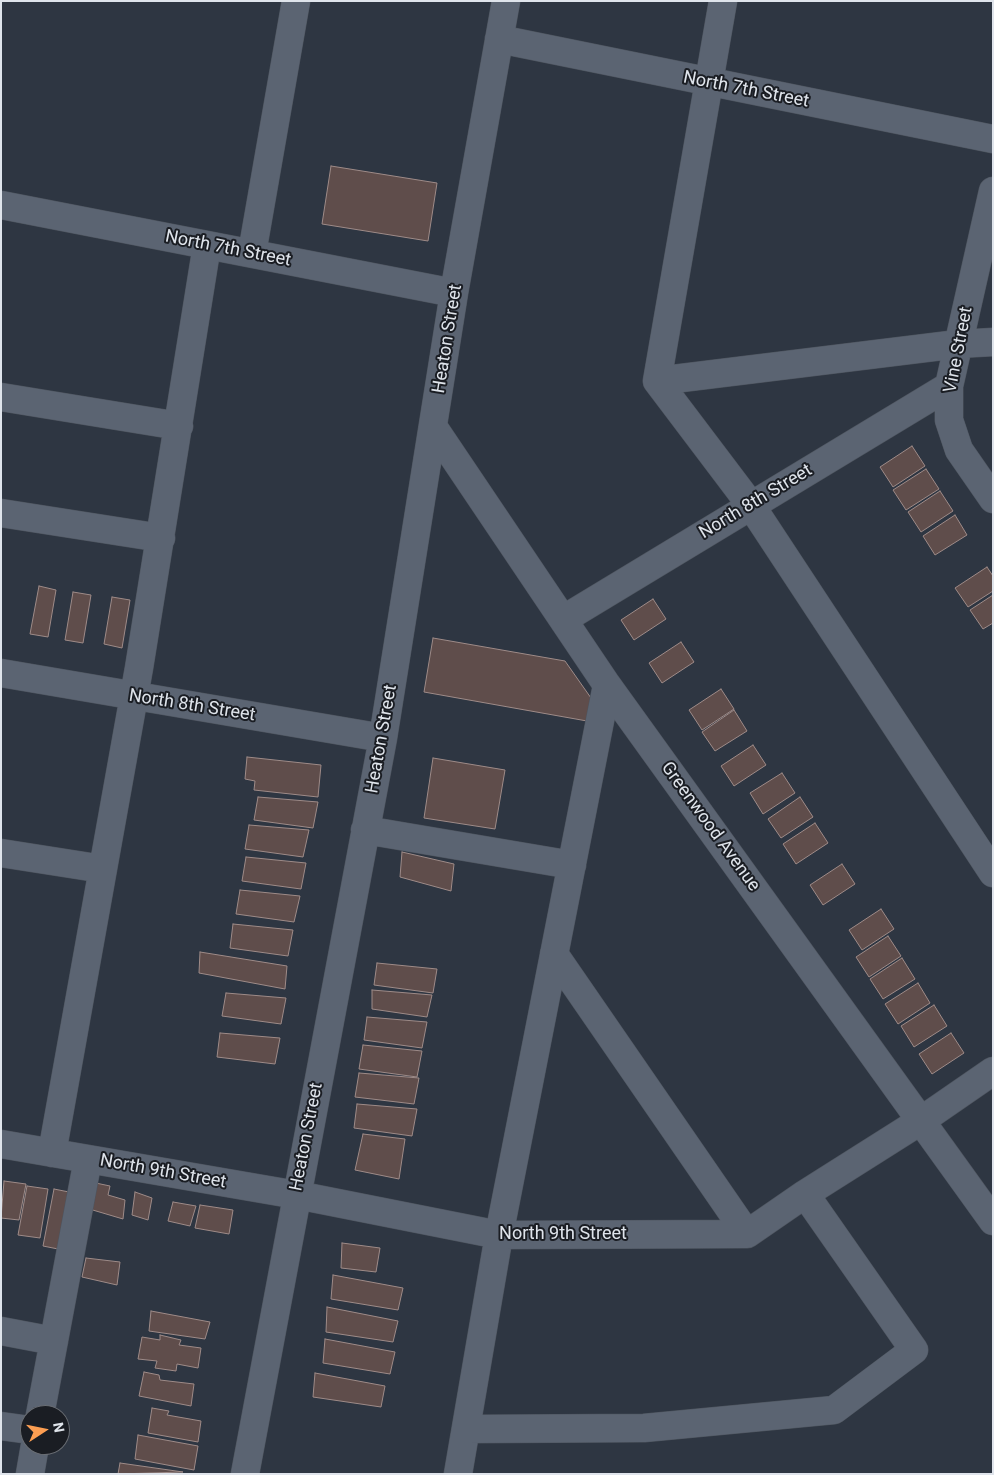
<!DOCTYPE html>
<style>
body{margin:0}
#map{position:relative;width:994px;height:1475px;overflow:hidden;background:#2e3642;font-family:Roboto,sans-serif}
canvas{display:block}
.frame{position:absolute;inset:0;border:2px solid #dfe4eb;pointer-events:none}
.north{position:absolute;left:20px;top:1405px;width:50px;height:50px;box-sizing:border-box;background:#1a1d23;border:1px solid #696d73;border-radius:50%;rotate:79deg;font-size:14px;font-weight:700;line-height:20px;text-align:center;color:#dfe4eb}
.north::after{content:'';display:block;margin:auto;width:18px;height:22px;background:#fc9e52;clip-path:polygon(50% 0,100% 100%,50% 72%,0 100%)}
</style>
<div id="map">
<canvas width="994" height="1475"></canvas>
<div class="frame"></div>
<div class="north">N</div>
</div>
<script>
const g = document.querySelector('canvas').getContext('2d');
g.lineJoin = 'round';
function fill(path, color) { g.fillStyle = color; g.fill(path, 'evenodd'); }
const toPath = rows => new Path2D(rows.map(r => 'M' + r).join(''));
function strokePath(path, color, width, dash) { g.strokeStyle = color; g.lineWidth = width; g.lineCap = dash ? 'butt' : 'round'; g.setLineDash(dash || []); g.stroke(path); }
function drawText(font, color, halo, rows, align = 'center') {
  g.font = font + ' Roboto,sans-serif'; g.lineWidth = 4; g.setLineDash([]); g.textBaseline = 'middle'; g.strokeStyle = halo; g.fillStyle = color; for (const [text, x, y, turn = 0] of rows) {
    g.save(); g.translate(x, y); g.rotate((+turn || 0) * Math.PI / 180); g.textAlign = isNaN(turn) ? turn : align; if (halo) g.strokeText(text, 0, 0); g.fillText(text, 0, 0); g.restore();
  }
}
const building = toPath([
 [331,166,437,183,428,241,322,224,331,166],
 [912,446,925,466,893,487,880,467,912,446],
 [926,469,939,489,906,510,893,490,926,469],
 [940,491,953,511,921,532,908,512,940,491],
 [955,515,967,535,935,555,923,536,955,515],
 [987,567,993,576,993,591,968,607,955,588,987,567],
 [39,586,56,590,48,637,30,634,39,586],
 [73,592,91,595,83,643,65,640,73,592],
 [993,595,993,623,983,629,970,610,993,595],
 [112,597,130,600,122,648,104,644,112,597],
 [653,599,666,619,634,640,621,620,653,599],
 [433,638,565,661,591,698,587,721,424,692,433,638],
 [681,642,694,662,662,683,649,663,681,642],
 [721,689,734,709,702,730,689,710,721,689],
 [734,710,747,731,715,751,702,732,734,710],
 [753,745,766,765,734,786,721,766,753,745],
 [247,757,321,765,318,797,254,790,255,781,245,779,247,757],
 [433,758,505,770,495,829,424,818,433,758],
 [782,773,795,793,763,814,750,793,782,773],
 [258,797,318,802,313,828,254,820,258,797],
 [800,797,813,817,781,838,768,819,800,797],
 [815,823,828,843,796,864,783,844,815,823],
 [249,825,309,830,303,857,245,849,249,825],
 [402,852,454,864,451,891,400,877,402,852],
 [246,857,306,863,301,889,242,881,246,857],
 [842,864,855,884,823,905,810,885,842,864],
 [240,890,300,896,294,922,236,914,240,890],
 [881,909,894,929,862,950,849,930,881,909],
 [233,924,293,930,288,956,230,948,233,924],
 [888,936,901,956,869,977,856,957,888,936],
 [200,952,287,966,285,989,199,973,200,952],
 [902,958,915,979,883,999,870,979,902,958],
 [377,963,437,969,433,993,374,985,377,963],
 [918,983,930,1003,898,1024,885,1004,918,983],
 [372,990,432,995,427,1017,372,1009,372,990],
 [226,993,286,998,281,1024,222,1016,226,993],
 [934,1005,947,1026,914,1047,901,1026,934,1005],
 [367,1017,427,1022,422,1048,364,1040,367,1017],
 [220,1033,280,1038,275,1064,217,1057,220,1033],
 [951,1033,964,1053,932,1074,919,1054,951,1033],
 [363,1045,422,1051,417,1077,359,1069,363,1045],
 [359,1073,419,1078,414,1104,355,1097,359,1073],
 [357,1104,417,1109,412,1136,354,1128,357,1104],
 [363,1134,405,1139,399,1179,355,1170,363,1134],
 [4,1181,26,1184,19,1220,1,1218,4,1181],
 [91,1182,110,1186,108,1195,125,1200,123,1219,86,1208,91,1182],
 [27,1186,48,1189,40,1238,18,1235,27,1186],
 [54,1189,74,1193,63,1250,43,1246,54,1189],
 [135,1192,152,1198,148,1220,132,1215,135,1192],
 [173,1202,196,1206,190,1226,168,1221,173,1202],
 [200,1205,233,1210,229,1234,195,1228,200,1205],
 [342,1243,380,1248,376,1272,341,1268,342,1243],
 [86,1258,120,1262,117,1285,82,1277,86,1258],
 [333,1275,403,1288,398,1310,331,1299,333,1275],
 [327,1307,398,1321,393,1342,326,1332,327,1307],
 [151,1311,210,1322,205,1339,149,1331,151,1311],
 [160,1335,181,1340,179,1345,201,1348,198,1368,177,1364,176,1371,155,1368,157,1361,138,1359,142,1337,160,1340,160,1335],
 [325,1339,395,1352,390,1374,323,1363,325,1339],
 [144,1372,159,1375,160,1380,194,1384,191,1406,139,1396,144,1372],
 [315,1373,385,1386,381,1407,313,1397,315,1373],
 [152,1408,169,1411,167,1415,201,1421,198,1442,148,1433,152,1408],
 [138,1435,198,1446,194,1470,135,1459,138,1435],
 [120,1463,183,1472,118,1474,120,1463]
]);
fill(building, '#5f4d4b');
strokePath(building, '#9e8b88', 1);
const minor = toPath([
 [723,1,657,381,750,504,993,873],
 [499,39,993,139],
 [993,191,949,386,949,420,959,450,993,499],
 [1,205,454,293],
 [252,253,296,1],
 [657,381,958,344,993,342],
 [1,397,179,426],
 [434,428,607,685,993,1221],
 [1,513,161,538],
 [564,619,949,386],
 [1,673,383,738],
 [365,830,572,865],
 [1,853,103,869],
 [554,954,747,1234],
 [1,1144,297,1195,499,1235,747,1234,805,1194,922,1120,993,1071],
 [52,1153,139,668,207,245],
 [1,1331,54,1341],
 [40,1415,88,1159],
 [1,1426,30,1430],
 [466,1429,644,1428,834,1410,914,1350,805,1194],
 [30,1474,35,1445],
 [245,1474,383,738,454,293,506,1],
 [458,1474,499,1235,607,685]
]);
strokePath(minor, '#4e555f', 29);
strokePath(minor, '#5b6472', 28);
drawText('18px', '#dfe4eb', '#1a1d23', [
 ["North 7th Street",746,90,11],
 ["North 7th Street",228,249,11],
 ["Heaton Street",448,339,-81],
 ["Vine Street",959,350,-79],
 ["North 8th Street",756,502,-31],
 ["North 8th Street",192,706,9],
 ["Heaton Street",382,739,-80],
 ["Greenwood Avenue",710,827,54],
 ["Heaton Street",307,1137,-79],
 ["North 9th Street",163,1172,10],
 ["North 9th Street",563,1234]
]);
</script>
